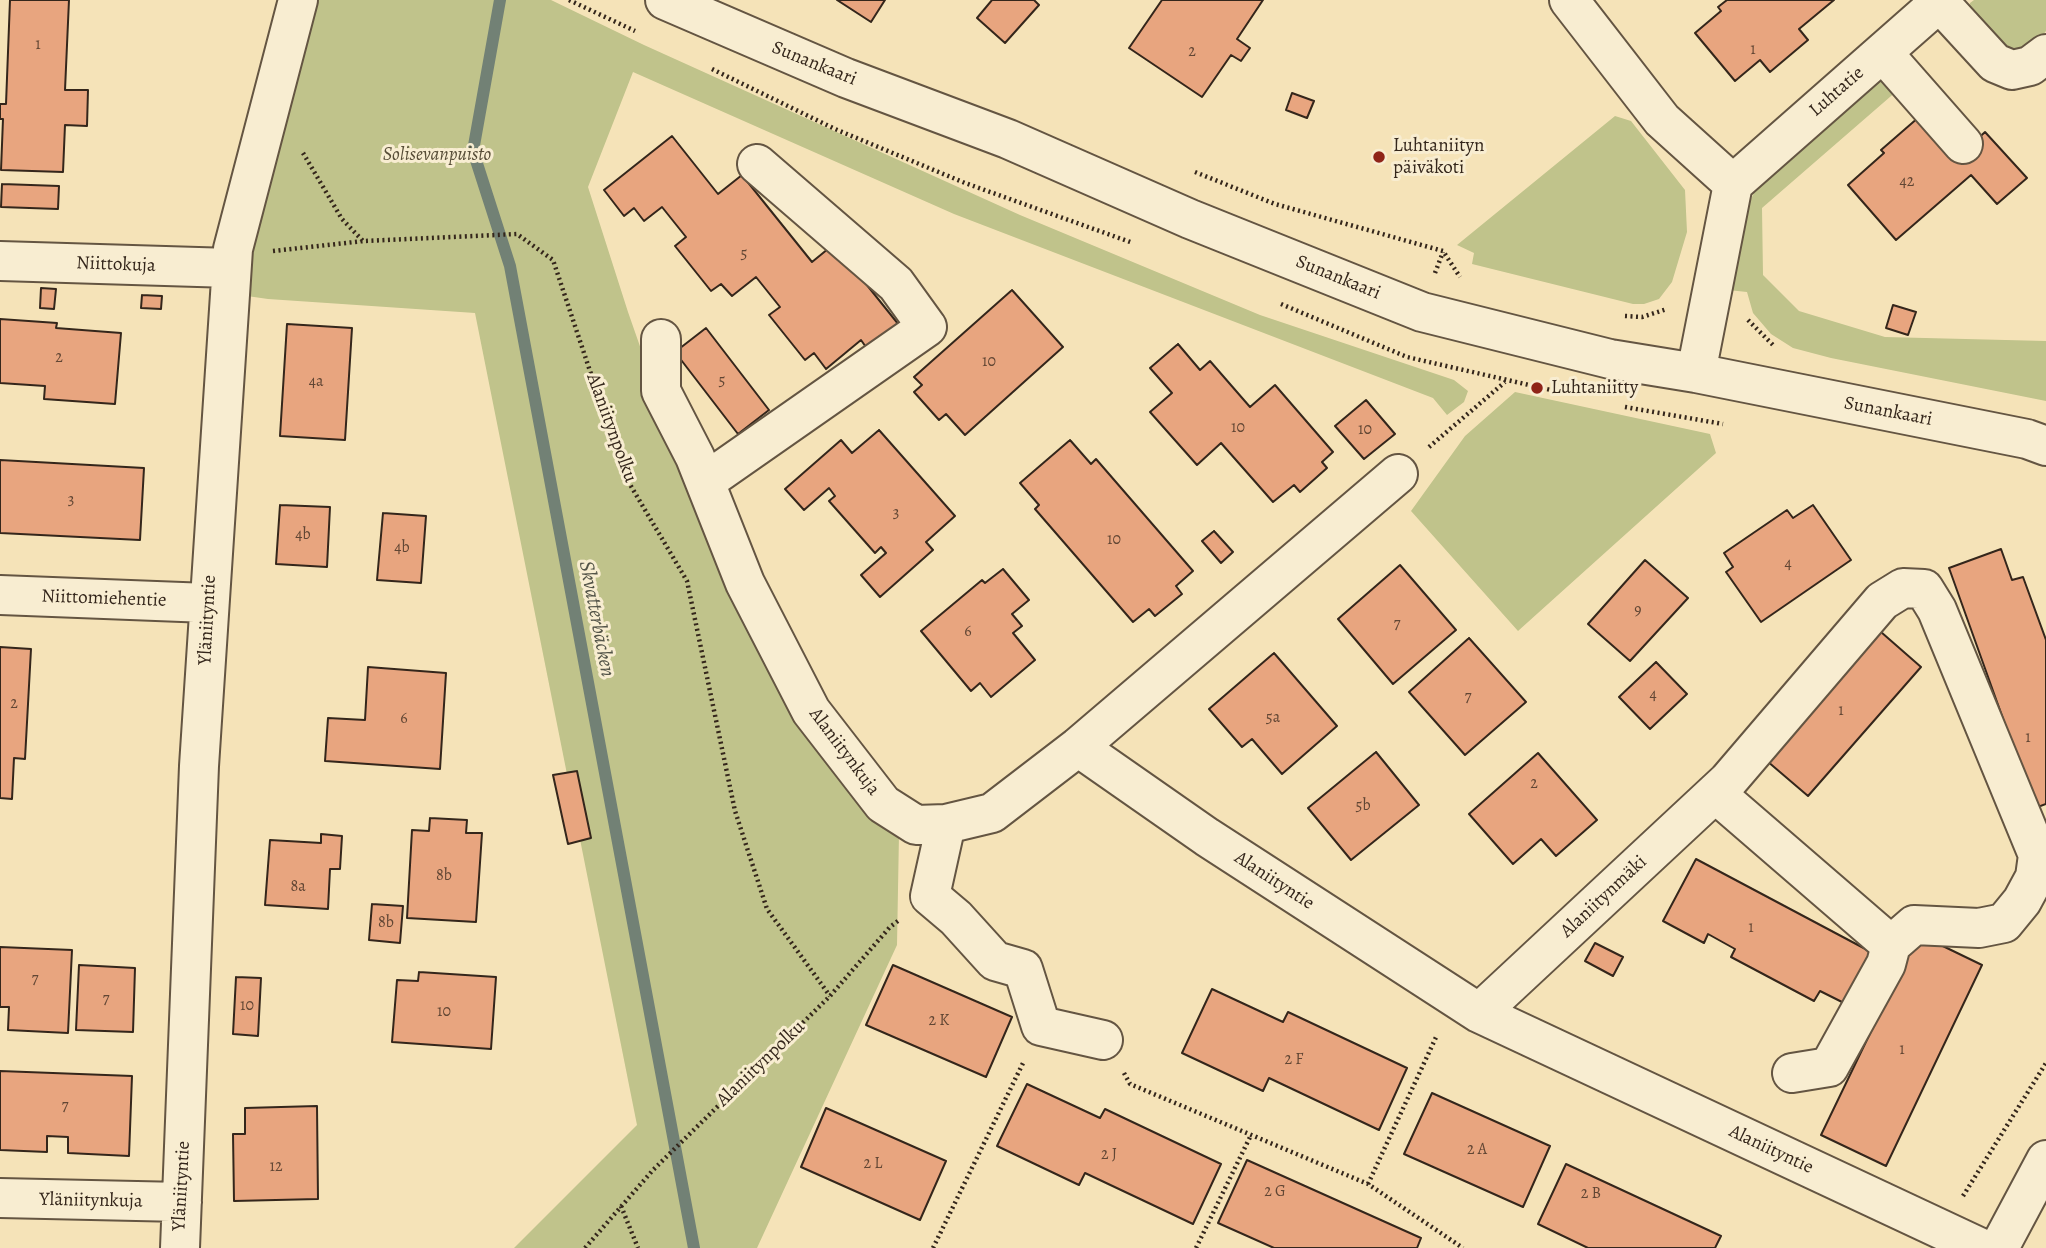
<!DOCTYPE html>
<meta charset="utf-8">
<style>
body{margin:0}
canvas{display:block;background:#f5e3b8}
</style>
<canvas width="2046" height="1248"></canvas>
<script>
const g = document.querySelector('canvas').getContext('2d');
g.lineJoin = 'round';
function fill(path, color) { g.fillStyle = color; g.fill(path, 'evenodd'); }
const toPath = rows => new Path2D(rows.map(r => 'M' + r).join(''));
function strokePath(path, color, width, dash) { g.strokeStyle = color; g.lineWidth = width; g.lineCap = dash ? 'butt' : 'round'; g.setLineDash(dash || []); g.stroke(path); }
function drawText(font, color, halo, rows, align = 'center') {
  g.font = font + ' Alegreya,serif'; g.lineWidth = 6; g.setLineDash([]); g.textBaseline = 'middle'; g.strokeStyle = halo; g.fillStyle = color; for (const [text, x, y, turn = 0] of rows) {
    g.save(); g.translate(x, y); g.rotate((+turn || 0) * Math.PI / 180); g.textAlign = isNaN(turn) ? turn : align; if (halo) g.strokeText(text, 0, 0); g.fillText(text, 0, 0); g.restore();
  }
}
fill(toPath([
 [313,0,551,0,644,45,1020,215,1260,315,1454,380,1468,391,1464,402,1447,415,1433,398,954,214,633,72,588,187,628,312,708,541,770,674,819,754,867,812,899,834,897,945,757,1248,514,1248,637,1125,475,313,268,299,240,295],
 [1974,0,2046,0,2046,31,2039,40,2013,52,1998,51,1966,15,1970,3],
 [1886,76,1898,90,1762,208,1763,275,1799,311,1885,337,2046,341,2046,401,1831,358,1793,348,1771,334,1753,313,1747,292,1728,290,1744,213,1757,187],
 [1615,116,1631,121,1685,190,1687,232,1672,282,1659,299,1644,304,1633,304,1472,264,1474,253,1457,245],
 [1515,392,1710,434,1716,453,1518,631,1411,511,1465,436]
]), '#c0c38b');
strokePath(toPath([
 [500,0,473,151,510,266,694,1248]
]), '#728175', 12);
const building = toPath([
 [10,0,69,0,65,90,88,90,87,126,65,125,63,172,1,170,3,119,0,119,0,104,6,104,10,0],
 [837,0,885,0,871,22,837,0],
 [992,0,1034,0,1039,5,1005,43,977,18,992,0],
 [1162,0,1263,0,1237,39,1250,48,1241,61,1231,55,1202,97,1129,48,1162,0],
 [1727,0,1834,0,1799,29,1808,40,1770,72,1760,60,1735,81,1695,33,1721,11,1718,7,1727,0],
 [1292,93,1314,101,1307,118,1286,110,1292,93],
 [1919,117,1956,159,1985,132,2027,178,1997,204,1971,175,1896,240,1848,185,1884,153,1881,150,1919,117],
 [672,136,718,194,742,175,812,262,834,244,899,325,868,350,861,340,826,369,814,353,805,360,769,315,780,307,756,277,732,296,721,284,711,291,675,246,686,237,662,207,644,221,634,208,624,216,604,190,672,136],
 [2,184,59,186,58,209,1,207,2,184],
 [41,288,56,289,54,309,40,308,41,288],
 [1012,290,1063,347,965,435,946,414,939,420,914,392,922,385,914,377,1012,290],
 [142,295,162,296,161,309,141,308,142,295],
 [1893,305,1916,312,1908,335,1886,328,1893,305],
 [0,319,57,323,56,328,121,333,115,404,44,399,45,386,0,383,0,319],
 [287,324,352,328,345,440,280,436,287,324],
 [706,328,769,410,738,434,675,352,706,328],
 [1178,344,1200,370,1210,361,1250,407,1275,385,1333,452,1322,462,1327,468,1300,492,1294,485,1273,502,1221,443,1197,465,1150,412,1172,393,1150,368,1178,344],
 [1366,400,1395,434,1364,459,1335,426,1366,400],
 [879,430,955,516,926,542,933,550,880,597,861,575,886,553,881,547,875,553,829,501,835,496,829,488,804,510,785,489,841,440,852,453,879,430],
 [1070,440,1091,464,1096,459,1193,571,1176,586,1182,594,1155,616,1149,609,1133,622,1035,509,1039,505,1020,483,1070,440],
 [0,460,144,468,140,540,0,533,0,460],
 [280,505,330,507,327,567,276,564,280,505],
 [1813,505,1851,560,1761,622,1726,572,1733,567,1724,553,1787,510,1793,518,1813,505],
 [383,513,426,516,421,583,377,580,383,513],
 [1214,531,1233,552,1221,563,1202,541,1214,531],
 [2001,549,2012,580,2023,577,2046,640,2046,804,2035,808,1949,568,2001,549],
 [1645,560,1688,598,1630,661,1588,624,1645,560],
 [1400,565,1456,630,1393,684,1338,619,1400,565],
 [1003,569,1029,600,1012,614,1022,626,1013,633,1035,660,991,697,980,683,971,691,921,631,982,580,985,583,1003,569],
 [1873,625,1921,667,1808,796,1760,755,1873,625],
 [1469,638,1526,702,1465,755,1409,692,1469,638],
 [0,647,31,649,25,759,14,758,12,799,0,798,0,647],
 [1274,653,1337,726,1282,774,1252,739,1242,747,1209,709,1274,653],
 [1656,662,1687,694,1650,729,1619,697,1656,662],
 [368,667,446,673,440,769,325,761,328,718,365,720,368,667],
 [1376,752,1419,805,1351,860,1308,808,1376,752],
 [1538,753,1597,820,1556,856,1541,839,1513,864,1469,814,1538,753],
 [577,771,591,838,568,844,553,775,577,771],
 [430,818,467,820,466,833,482,833,476,922,407,918,412,830,429,831,430,818],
 [321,834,342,836,340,869,330,869,328,909,265,905,270,840,321,843,321,834],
 [1696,859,1873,953,1846,1004,1820,991,1814,1001,1731,957,1735,949,1708,934,1704,943,1663,921,1696,859],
 [372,904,403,906,400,943,369,940,372,904],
 [1918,934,1982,965,1886,1166,1821,1135,1918,934],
 [1595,943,1623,957,1613,976,1585,961,1595,943],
 [0,947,72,950,68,1033,8,1030,9,1007,0,1007,0,947],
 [79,965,135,968,133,1032,76,1030,79,965],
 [893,965,1012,1017,986,1077,866,1025,893,965],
 [419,972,496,977,491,1049,392,1042,397,980,418,981,419,972],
 [236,977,261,978,258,1036,233,1034,236,977],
 [1212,989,1283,1022,1288,1012,1407,1068,1379,1130,1269,1078,1263,1091,1182,1053,1212,989],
 [0,1071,132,1076,129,1156,68,1153,68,1137,47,1136,47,1152,0,1150,0,1071],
 [1027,1084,1100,1118,1105,1109,1221,1164,1193,1224,1085,1173,1079,1185,997,1146,1027,1084],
 [1432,1093,1550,1146,1523,1207,1404,1154,1432,1093],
 [317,1106,318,1199,234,1201,233,1134,245,1134,245,1108,317,1106],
 [826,1108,946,1161,920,1220,801,1167,826,1108],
 [1247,1160,1421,1238,1417,1248,1274,1248,1218,1223,1247,1160],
 [1566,1164,1721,1236,1715,1248,1588,1248,1538,1224,1566,1164]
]);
fill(building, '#e8a57f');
strokePath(building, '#34261b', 2);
const minor = toPath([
 [665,0,846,78,1008,139,1190,219,1422,312,1610,359,1696,373,2027,439,2046,446],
 [1569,0,1662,120,1733,184,1942,0],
 [1939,2,1995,63,2012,70,2030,66,2046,54],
 [1883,53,1963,144],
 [0,261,231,268],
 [661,339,661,391,695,457,745,583,811,711,883,804,916,825,946,824,992,813,1078,747,1398,474],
 [1696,373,1733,184],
 [705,482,927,327,896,284,757,164],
 [0,595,208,603],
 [1078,747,1207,837,1479,1013,1981,1248],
 [946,824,930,896,956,918,995,961,1023,969,1041,1026,1103,1040],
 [1479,1013,1728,781,1882,601,1903,588,1924,589,1937,610,2038,855,2035,877,2022,901,2004,923,1979,928,1914,925,1891,945,1715,793],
 [1792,1073,1829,1067,1886,964,1891,945],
 [0,1198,182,1202],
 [180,1248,199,766,233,249,298,0],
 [1999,1248,2046,1160]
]);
strokePath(minor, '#645542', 42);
strokePath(toPath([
 [569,0,635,31],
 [712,69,835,129,965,183,1133,243],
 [303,153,342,219,363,241],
 [1195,172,1275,204,1443,251,1460,277],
 [273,251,364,241,517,234,553,260,625,476,687,581,735,811,767,909,830,996],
 [1435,273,1443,252],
 [1281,304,1407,357,1551,390],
 [1625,316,1642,317,1667,309],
 [1748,320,1774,346],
 [1625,407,1723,424],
 [1429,447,1505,382],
 [1124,1073,1130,1084,1368,1184,1463,1248],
 [1368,1184,1437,1035],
 [1963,1196,2046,1063],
 [621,1206,638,1248],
 [585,1248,653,1170,830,996,890,927,898,921],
 [933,1248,1024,1061],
 [1196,1248,1251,1135]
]), '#34261b', 4.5, [2, 3.5]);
strokePath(minor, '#f8edd1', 38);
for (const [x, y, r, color] of [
 [1379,157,7,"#8f2418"],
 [1537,388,7,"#8f2418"]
]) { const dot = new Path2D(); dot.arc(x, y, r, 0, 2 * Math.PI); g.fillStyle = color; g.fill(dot); strokePath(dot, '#f8edd1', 2.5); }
drawText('16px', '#614634', null, [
 ["1",38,45],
 ["1",1753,50],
 ["2",1192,52],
 ["42",1907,182],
 ["5",744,254],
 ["2",59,358],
 ["10",989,362],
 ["5",722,381],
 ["4a",316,382],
 ["10",1238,428],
 ["10",1365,430],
 ["3",71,500],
 ["3",896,513],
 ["4b",303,535],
 ["10",1114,540],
 ["4b",402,548],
 ["4",1788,564],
 ["9",1638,611],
 ["7",1397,624],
 ["6",968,632],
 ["4",1653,695],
 ["7",1468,697],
 ["2",14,704],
 ["1",1841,711],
 ["5a",1273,718],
 ["6",404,719],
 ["1",2028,738],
 ["2",1534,784],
 ["5b",1363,806],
 ["8b",444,876],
 ["8a",298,887],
 ["8b",386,923],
 ["1",1751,928],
 ["7",35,979],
 ["7",106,999],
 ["10",247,1006],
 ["10",444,1012],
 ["2 K",939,1021],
 ["1",1902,1050],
 ["2 F",1294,1060],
 ["7",65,1106],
 ["2 A",1477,1150],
 ["2 J",1109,1155],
 ["2 L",873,1164],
 ["12",276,1167],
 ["2 G",1275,1192],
 ["2 B",1591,1194]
]);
drawText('19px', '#34261b', '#f8edd1', [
 ["Sunankaari",814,64,22],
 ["Luhtatie",1837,92,-41],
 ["Niittokuja",116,265,2],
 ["Sunankaari",1338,278,22],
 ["Sunankaari",1888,412,11],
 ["Alaniitynpolku",611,428,70],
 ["Niittomiehentie",104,599,2],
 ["Yläniityntie",208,620,-87],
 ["Alaniitynkuja",844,752,53],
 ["Alaniityntie",1274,881,33],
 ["Alaniitynmäki",1604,897,-43],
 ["Alaniitynpolku",761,1064,-44],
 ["Alaniityntie",1771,1150,25],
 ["Yläniityntie",182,1186,-87],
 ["Yläniitynkuja",91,1201,1]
]);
drawText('19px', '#34261b', '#f8edd1', [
 ["Luhtaniityn",1393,146],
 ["päiväkoti",1393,168],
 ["Luhtaniitty",1551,388]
], 'left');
drawText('italic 19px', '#574d37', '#f8edd1', [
 ["Solisevanpuisto",437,155]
]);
drawText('italic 21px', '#535448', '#f8edd1', [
 ["Skvatterbäcken",596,619,79]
]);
</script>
